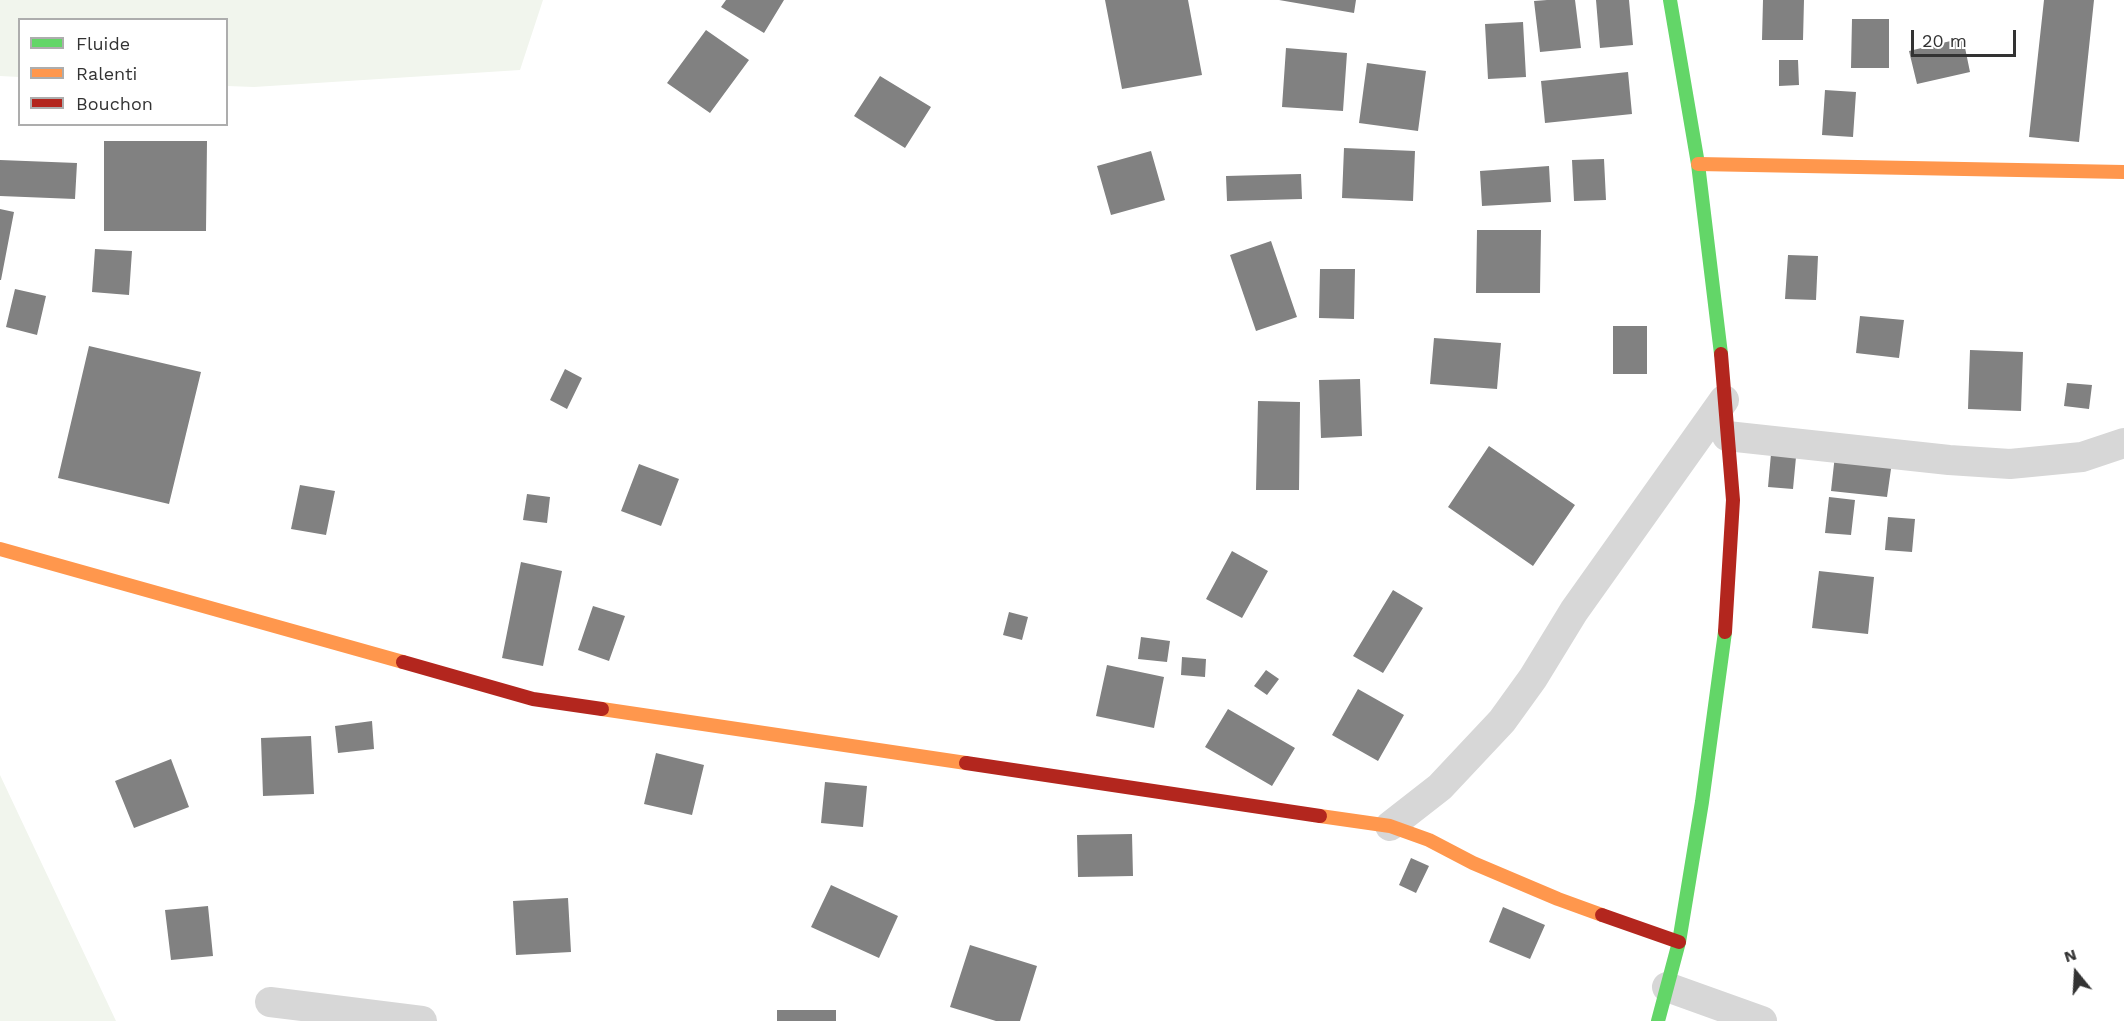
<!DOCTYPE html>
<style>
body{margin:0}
#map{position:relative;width:2124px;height:1021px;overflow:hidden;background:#fff;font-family:"Work Sans",sans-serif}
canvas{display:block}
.legend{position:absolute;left:18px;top:18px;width:210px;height:108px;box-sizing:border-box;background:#fff;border:2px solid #adadad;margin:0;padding:8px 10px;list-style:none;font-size:18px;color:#333}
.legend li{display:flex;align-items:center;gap:12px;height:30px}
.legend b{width:30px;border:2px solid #adadad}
.north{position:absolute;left:2046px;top:943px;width:60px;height:60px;-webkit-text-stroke:4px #fff;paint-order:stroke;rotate:342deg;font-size:16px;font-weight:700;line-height:24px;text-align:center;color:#333}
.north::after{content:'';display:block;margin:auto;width:21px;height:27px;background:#333;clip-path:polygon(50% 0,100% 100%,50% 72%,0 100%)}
.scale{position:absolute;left:1911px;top:30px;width:105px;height:27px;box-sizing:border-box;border:3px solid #333;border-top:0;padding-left:8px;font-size:18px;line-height:21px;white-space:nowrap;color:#333;-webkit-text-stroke:4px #fff;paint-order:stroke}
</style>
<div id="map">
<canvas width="2124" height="1021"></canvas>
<ul class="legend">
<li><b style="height:8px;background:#63d668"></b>Fluide</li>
<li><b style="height:8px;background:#ff974d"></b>Ralenti</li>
<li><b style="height:8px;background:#b3261e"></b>Bouchon</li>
</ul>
<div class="north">N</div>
<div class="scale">20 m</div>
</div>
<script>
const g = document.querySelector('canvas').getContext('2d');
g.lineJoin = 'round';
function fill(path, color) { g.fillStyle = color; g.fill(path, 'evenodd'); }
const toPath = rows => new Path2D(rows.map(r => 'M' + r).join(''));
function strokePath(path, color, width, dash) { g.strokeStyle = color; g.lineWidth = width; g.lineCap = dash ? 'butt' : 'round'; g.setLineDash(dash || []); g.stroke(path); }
fill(toPath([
 [0,0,543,0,520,70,254,87,227,86,226,20,20,20,19,77,0,76],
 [0,775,116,1021,0,1021]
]), '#f1f5ed');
fill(toPath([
 [726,0,784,0,764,33,721,7],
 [1105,0,1188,0,1202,75,1122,89],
 [1279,0,1356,0,1354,13],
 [1547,0,1575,0,1581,48,1540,52,1534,1],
 [1596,0,1629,0,1633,45,1600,48],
 [1763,0,1804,0,1803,40,1762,40],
 [2044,0,2094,0,2079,142,2029,137],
 [1852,19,1889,19,1889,68,1851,68],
 [1523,22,1526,77,1488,79,1485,24],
 [706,30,749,60,710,113,667,83],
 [1963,38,1970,72,1917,84,1909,51],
 [1286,48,1347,53,1343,111,1282,107],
 [1779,60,1798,60,1799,85,1779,86],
 [1367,63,1426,71,1418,131,1359,123],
 [1628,72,1632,114,1545,123,1541,81],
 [880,76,931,107,905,148,854,116],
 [1825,90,1856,92,1853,137,1822,135],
 [104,141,207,141,206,231,104,231],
 [1344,148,1415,151,1413,201,1342,198],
 [1151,151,1165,200,1111,215,1097,166],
 [1604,159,1606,200,1574,201,1572,160],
 [0,160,77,163,75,199,0,196],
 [1549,166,1551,202,1482,206,1480,171],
 [1301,174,1302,199,1227,201,1226,176],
 [0,209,14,212,1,280,0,280],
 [1477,230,1541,230,1540,293,1476,293],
 [1271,241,1297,317,1256,331,1230,255],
 [95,249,132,251,129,295,92,292],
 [1788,255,1818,256,1816,300,1785,299],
 [1320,269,1355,269,1354,319,1319,318],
 [15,289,46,296,37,335,6,327],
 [1860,316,1904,320,1899,358,1856,353],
 [1613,326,1647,326,1647,374,1613,374],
 [1434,338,1501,343,1497,389,1430,384],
 [89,346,201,372,169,504,58,478],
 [1970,350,2023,352,2021,411,1968,409],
 [565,369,582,378,567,409,550,400],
 [1360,379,1362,436,1321,438,1319,380],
 [2067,383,2092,385,2089,409,2064,406],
 [1258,401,1300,402,1299,490,1256,490],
 [1489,446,1575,505,1533,566,1448,507],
 [1771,454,1796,457,1793,489,1768,487],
 [1835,455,1892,462,1887,497,1831,491],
 [639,464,679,479,661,526,621,511],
 [300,485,335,491,326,535,291,529],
 [527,494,550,497,547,523,523,520],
 [1829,497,1855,500,1851,535,1825,533],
 [1888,517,1915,519,1912,552,1885,550],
 [1232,551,1268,571,1242,618,1206,599],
 [521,562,562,571,543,666,502,658],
 [1819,571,1874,577,1868,634,1812,628],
 [1393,590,1423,608,1383,673,1353,656],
 [593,606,625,616,609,661,578,650],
 [1009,612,1028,617,1022,640,1003,635],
 [1141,637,1170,641,1167,662,1138,659],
 [1182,657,1206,659,1205,677,1181,675],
 [1107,665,1164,677,1154,728,1096,716],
 [1266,670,1279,679,1267,695,1254,686],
 [1358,689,1404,715,1378,761,1332,735],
 [1228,709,1295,748,1272,786,1205,747],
 [372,721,374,749,338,753,335,726],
 [311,736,314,794,263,796,261,738],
 [656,753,704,765,692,815,644,804],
 [171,759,189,807,134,828,115,781],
 [825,782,867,786,863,827,821,823],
 [1132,834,1133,876,1078,877,1077,835],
 [1411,858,1429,866,1416,893,1399,885],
 [831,885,898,916,879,958,811,927],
 [568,898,571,952,516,955,513,901],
 [208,906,213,956,171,960,165,910],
 [1503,907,1545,925,1530,959,1489,942],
 [970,945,1037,966,1020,1021,996,1021,950,1007],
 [777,1010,836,1010,836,1021,777,1021]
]), '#818181');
strokePath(toPath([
 [1727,436,1949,460,2010,464,2082,457,2124,443],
 [1390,826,1440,787,1502,721,1533,678,1574,611,1724,400],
 [1667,987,1762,1021],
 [270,1002,422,1021]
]), '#d7d7d7', 30);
strokePath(toPath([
 [1670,0,1698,164,1721,354],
 [1658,1021,1679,942,1702,802,1725,632]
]), '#63d668', 14);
strokePath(toPath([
 [1698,164,2124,172],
 [0,549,403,662],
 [602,709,966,763],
 [1320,816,1390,826,1429,840,1473,863,1558,899,1602,915]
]), '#ff974d', 14);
strokePath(toPath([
 [1721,354,1733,500,1725,632],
 [403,662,533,699,602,709],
 [966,763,1320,816],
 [1602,915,1679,942]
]), '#b3261e', 14);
</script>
